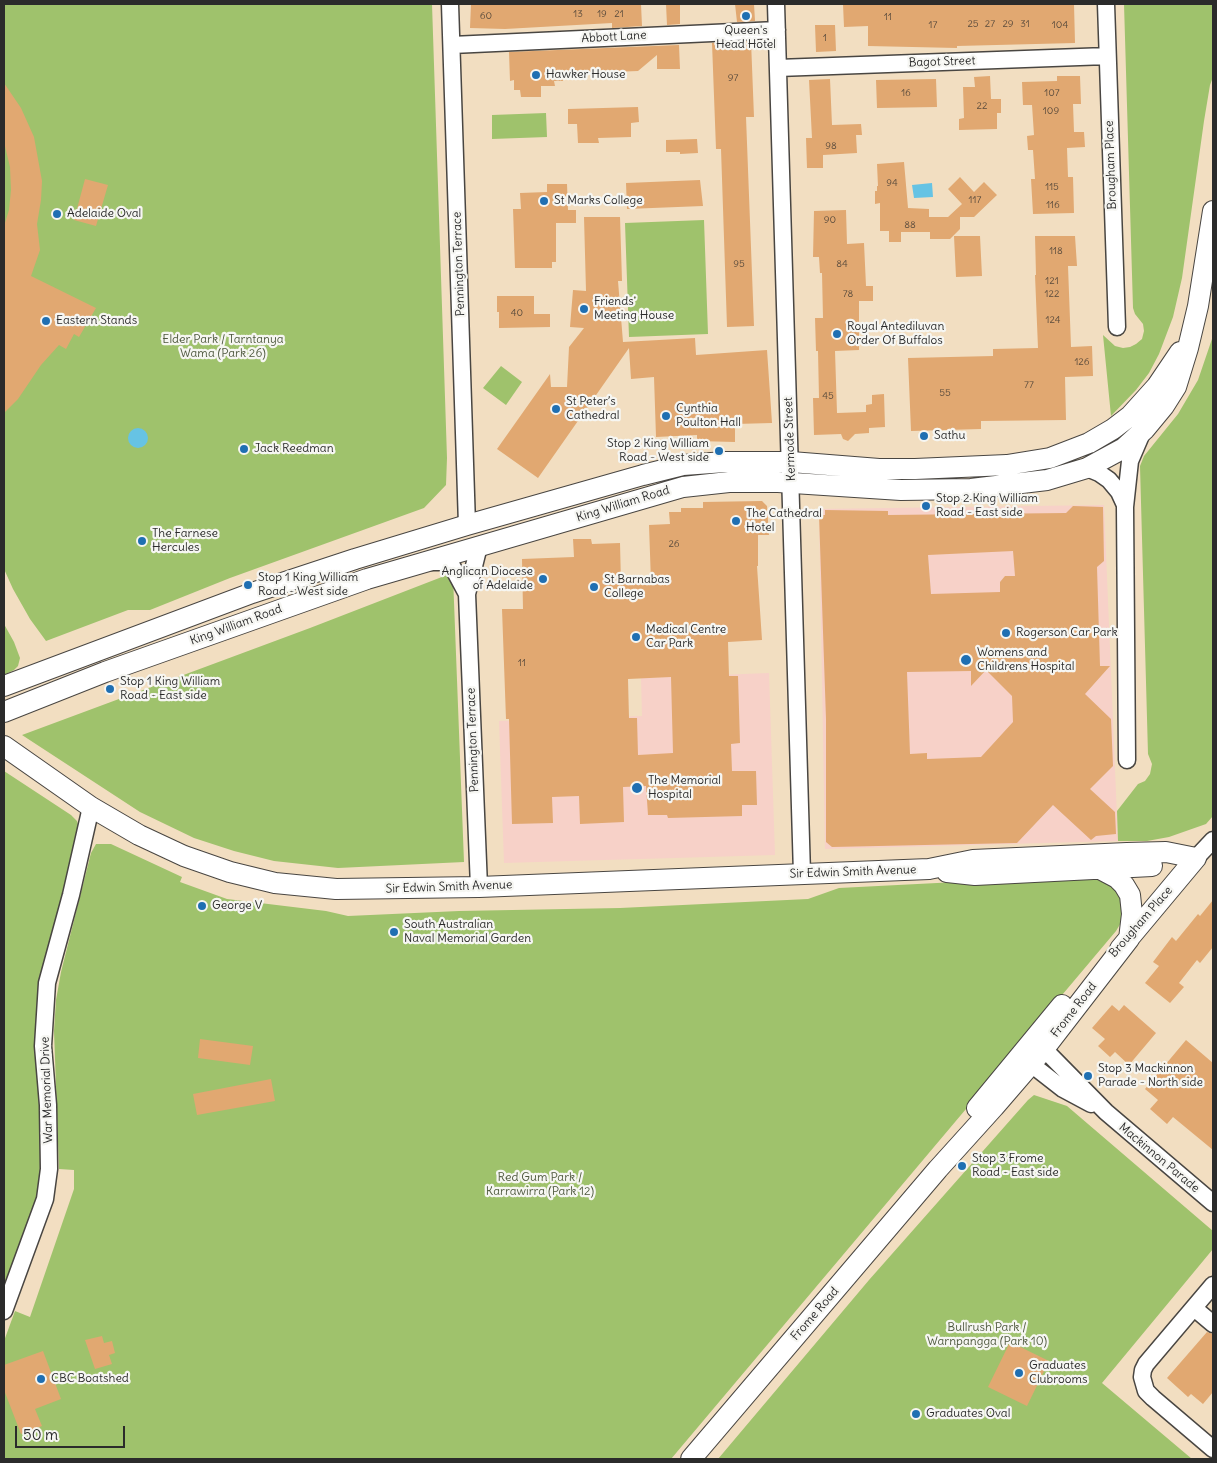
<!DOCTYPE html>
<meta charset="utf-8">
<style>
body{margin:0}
#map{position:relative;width:1217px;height:1463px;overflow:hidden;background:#f2dec1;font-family:Delius,sans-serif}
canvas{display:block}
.frame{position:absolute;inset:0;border:5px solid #2b2b2b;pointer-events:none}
.scale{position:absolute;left:15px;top:1426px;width:110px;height:22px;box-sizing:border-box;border:2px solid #2b2b2b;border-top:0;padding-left:6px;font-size:15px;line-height:18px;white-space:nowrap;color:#2b2b2b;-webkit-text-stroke:4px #f6f6f2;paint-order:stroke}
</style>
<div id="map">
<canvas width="1217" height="1463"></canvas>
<div class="frame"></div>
<div class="scale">50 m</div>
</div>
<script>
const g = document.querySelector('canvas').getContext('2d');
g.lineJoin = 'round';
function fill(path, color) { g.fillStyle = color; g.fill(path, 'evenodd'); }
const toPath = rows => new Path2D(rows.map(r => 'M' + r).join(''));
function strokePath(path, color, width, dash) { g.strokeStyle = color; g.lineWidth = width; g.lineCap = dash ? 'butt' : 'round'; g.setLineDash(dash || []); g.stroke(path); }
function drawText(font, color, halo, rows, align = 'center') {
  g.font = font + ' Delius,sans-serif'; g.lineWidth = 4.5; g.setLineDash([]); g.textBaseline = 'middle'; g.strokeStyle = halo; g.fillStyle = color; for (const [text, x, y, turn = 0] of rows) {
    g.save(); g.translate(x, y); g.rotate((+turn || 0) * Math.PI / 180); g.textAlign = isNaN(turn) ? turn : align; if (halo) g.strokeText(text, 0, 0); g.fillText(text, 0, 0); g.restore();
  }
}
fill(toPath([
 [1104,505,1118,841,825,849,819,509],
 [769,673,775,855,504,863,499,721,642,716,641,678]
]), '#f7d1c8');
fill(toPath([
 [4,4,432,4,447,458,446,485,424,508,230,578,150,610,128,610,46,641,30,619,13,589,4,569],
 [1124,4,1213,4,1213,77,1210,85,1204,121,1182,278,1173,317,1159,354,1149,373,1136,390,1111,416,1103,335,1115,346,1123,348,1130,347,1136,344,1142,339,1144,331,1143,324,1135,314,1133,308],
 [546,113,547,137,492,139,492,115],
 [704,220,708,334,629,337,625,223],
 [1213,336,1213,816,1206,824,1169,837,1147,841,1118,841,1117,811,1138,784,1145,781,1150,774,1152,764,1148,754,1140,466,1144,456,1178,414,1198,380],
 [501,366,522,382,506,405,483,388],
 [447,575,453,576,464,862,338,868,274,861,234,851,194,838,140,812,22,735,310,628],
 [4,624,14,642,20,658,18,666,14,670,4,675],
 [4,771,71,815,77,821,79,828,46,969,43,1168,39,1193,4,1295],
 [96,844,111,844,182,877,180,882,227,899,326,911,348,916,459,911,620,908,808,899,839,888,1094,875,1115,887,1123,902,1122,921,1116,931,671,1459,4,1459,4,1341,15,1311,30,1317,74,1189,74,1170,59,1169,54,1031,56,1000,61,972,91,853],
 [1034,1095,1067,1106,1213,1231,1213,1249,1102,1383,1192,1459,718,1459,869,1280,1028,1100]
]), '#9fc26c');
fill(toPath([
 [932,183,933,197,914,198,912,185],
 '128 438a10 10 0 1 1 20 0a10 10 0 1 1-20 0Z'
]), '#66c3e4');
fill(toPath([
 [471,4,641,4,642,26,612,28,612,23,505,29,470,28],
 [666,4,680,4,680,24,667,25],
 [735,4,754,4,755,21,737,22],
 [843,4,1074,4,1075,43,957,46,957,48,868,46,868,26,844,27],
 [815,25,835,25,836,51,816,52],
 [751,41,754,117,746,117,754,326,727,327,721,149,716,149,712,43],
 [679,45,680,69,657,69,657,55,638,71,562,74,563,81,554,81,555,86,541,86,541,97,521,97,520,90,514,90,514,80,510,81,509,52],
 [990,76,991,99,1001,99,1001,113,997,113,997,129,959,130,959,119,964,118,963,87,975,87,974,77],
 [1057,76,1080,76,1081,104,1073,104,1074,132,1084,132,1085,147,1067,148,1068,177,1073,177,1074,213,1033,214,1031,179,1035,179,1033,150,1028,150,1027,136,1034,135,1032,105,1023,105,1022,82,1057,81],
 [830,79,832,125,861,124,862,135,856,135,857,153,823,155,823,168,807,168,806,138,812,138,809,80],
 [936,79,937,107,877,108,876,80],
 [4,83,21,108,34,137,42,181,41,200,37,224,40,250,31,276,96,308,79,337,74,334,66,349,59,345,41,365,18,399,4,413,4,226,9,210,11,190,10,167,4,142],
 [638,107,639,122,631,123,631,137,598,138,599,143,578,143,577,124,568,124,568,109],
 [697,139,698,153,680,154,680,152,666,152,666,140],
 [904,162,908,208,929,209,929,217,948,217,962,204,948,189,960,177,974,192,984,182,997,195,974,217,960,217,960,229,950,239,930,239,930,232,901,232,901,242,889,242,889,231,880,231,880,203,875,204,875,191,877,191,877,186,878,186,877,164],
 [85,179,108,185,96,226,74,220],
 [700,180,703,206,627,209,626,183],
 [547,184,567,184,568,210,576,210,576,223,556,223,556,262,552,262,552,268,515,268,513,209,521,209,520,193,547,192],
 [846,210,847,244,864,243,866,286,873,286,873,301,859,301,859,350,835,351,837,413,866,412,866,405,872,404,872,395,884,394,885,427,869,428,869,433,855,434,848,441,843,439,841,434,814,435,813,398,819,398,818,351,816,351,815,318,823,318,822,273,820,273,819,257,813,257,814,211],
 [584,217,620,217,622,281,618,281,623,342,695,338,696,355,767,350,772,423,735,424,735,442,697,441,697,435,656,437,654,377,631,379,629,348,538,478,497,449,550,374,551,387,567,387,569,347,584,328,570,327,573,290,586,291],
 [954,236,980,236,982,276,956,277],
 [1035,236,1075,236,1077,266,1068,266,1071,347,1092,346,1093,376,1065,377,1066,420,981,421,981,429,911,431,908,358,993,356,993,349,1038,348,1035,275,1036,275],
 [497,296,534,296,534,314,550,314,550,327,499,328,499,312,497,312],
 [762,501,767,506,769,535,758,535,758,566,757,566,762,640,728,642,729,676,738,676,740,743,731,744,732,771,756,771,757,805,742,805,742,816,668,818,667,815,648,815,646,786,623,787,624,822,580,824,579,796,552,797,553,823,512,824,509,719,506,719,502,609,523,609,522,559,574,557,573,539,591,539,592,544,620,543,621,584,651,582,649,525,670,524,669,512,681,512,681,508,703,508,703,502],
 [671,677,673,753,638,755,637,718,629,718,628,679],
 [1073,506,1103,507,1104,561,1097,567,1100,666,1110,666,1085,694,1111,719,1113,766,1090,789,1115,812,1116,834,1096,836,1091,840,1053,805,1017,843,832,847,826,842,826,719,819,515,825,515,825,510,888,511,888,515,1066,513],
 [1013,551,1015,576,1005,576,1000,582,1000,592,931,594,928,555],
 [986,670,1012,696,1013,722,981,757,927,759,927,753,910,754,907,672,971,671,971,686],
 [1213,900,1213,947,1200,963,1197,960,1179,983,1184,987,1170,1003,1145,983,1159,966,1153,962,1172,937,1176,941,1198,914,1200,916],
 [1112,1005,1119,1011,1124,1005,1156,1033,1129,1065,1115,1052,1110,1057,1098,1046,1105,1039,1092,1028],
 [200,1039,253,1046,250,1065,198,1058],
 [1186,1040,1213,1063,1213,1150,1173,1117,1167,1124,1150,1109,1158,1100,1145,1089],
 [271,1079,275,1101,197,1115,193,1094],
 [1207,1332,1213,1334,1213,1392,1203,1404,1191,1394,1188,1397,1167,1378],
 [102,1336,104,1343,112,1341,115,1353,109,1355,112,1364,95,1369,85,1340],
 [1010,1342,1049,1361,1027,1406,988,1387],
 [43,1351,61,1399,35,1409,42,1426,21,1434,4,1390,4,1365]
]), '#e1a871');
const minor = toPath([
 [450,4,467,525],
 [776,4,802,874],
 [1106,4,1117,327],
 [452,45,777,30],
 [778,68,1107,56],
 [1087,468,1099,473,1109,480,1119,492,1125,505],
 [430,562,444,562,452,566,467,594],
 [1127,760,1125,507,1130,461,1142,433],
 [1196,858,1213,840],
 [479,887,467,594,479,546],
 [1044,1049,1106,1112,1213,1203],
 [1031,1064,1063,1089,1091,1104],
 [1213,1285,1146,1364,1143,1370,1142,1377,1146,1391,1153,1398,1213,1449],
 [1194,1308,1213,1324],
 [4,1311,45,1199,49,1169,48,1105,43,1046,47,983,71,895,91,807]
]);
const major = toPath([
 [4,686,252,593,355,559,467,525,643,475,683,465,725,462,791,462,879,469,915,469,1007,465,1050,458,1089,443,1113,429,1130,416,1157,386,1180,352],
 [4,712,105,672,367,579,683,487,729,482,778,482,901,490,971,489,1047,480,1087,468,1124,448,1145,429,1164,406,1176,387,1188,348,1198,306,1213,211],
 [4,746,91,807,139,835,184,856,230,872,275,883,336,889,479,887,929,869,973,860,1127,853,1166,852,1196,858],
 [1100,869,1117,878,1124,885,1130,895,1132,914,1129,939],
 [947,872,975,875,1152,866],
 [1120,949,1196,858],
 [977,1108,1062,1005],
 [691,1459,938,1169,994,1107,1044,1049,1129,939]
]);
strokePath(minor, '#494642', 19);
strokePath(major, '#494642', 22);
strokePath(minor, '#fff', 16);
strokePath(major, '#fff', 20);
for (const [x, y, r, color] of [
 [746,16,5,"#1f6fb2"],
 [536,75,5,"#1f6fb2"],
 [544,201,5,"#1f6fb2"],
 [57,214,5,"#1f6fb2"],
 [584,309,5,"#1f6fb2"],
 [46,321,5,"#1f6fb2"],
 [837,334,5,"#1f6fb2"],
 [556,409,5,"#1f6fb2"],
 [666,416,5,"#1f6fb2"],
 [924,436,5,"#1f6fb2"],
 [244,449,5,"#1f6fb2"],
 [719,451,5,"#1f6fb2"],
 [926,506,5,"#1f6fb2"],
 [736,521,5,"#1f6fb2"],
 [142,541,5,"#1f6fb2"],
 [543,579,5,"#1f6fb2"],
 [248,585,5,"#1f6fb2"],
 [594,587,5,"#1f6fb2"],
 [1006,633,5,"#1f6fb2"],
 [636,637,5,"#1f6fb2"],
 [966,660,6,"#1f6fb2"],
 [110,689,5,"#1f6fb2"],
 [637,788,6,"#1f6fb2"],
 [202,906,5,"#1f6fb2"],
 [394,932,5,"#1f6fb2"],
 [1088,1076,5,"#1f6fb2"],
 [962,1166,5,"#1f6fb2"],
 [1019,1373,5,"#1f6fb2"],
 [41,1379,5,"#1f6fb2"],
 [916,1414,5,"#1f6fb2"]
]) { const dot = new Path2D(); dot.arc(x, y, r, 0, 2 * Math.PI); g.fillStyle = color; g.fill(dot); strokePath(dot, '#f6f6f2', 2); }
drawText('10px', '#584a3c', null, [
 ["13",578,14],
 ["19",602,14],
 ["21",619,14],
 ["60",486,16],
 ["11",888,17],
 ["25",973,24],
 ["27",990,24],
 ["29",1008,24],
 ["31",1025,24],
 ["17",933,25],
 ["104",1060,25],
 ["1",825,38],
 ["97",733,78],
 ["16",906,93],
 ["107",1052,93],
 ["22",982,106],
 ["109",1051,111],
 ["98",831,146],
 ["94",892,183],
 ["115",1052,187],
 ["117",975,200],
 ["116",1053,205],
 ["90",830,220],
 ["88",910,225],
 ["118",1056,251],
 ["95",739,264],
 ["84",842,264],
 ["121",1052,281],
 ["78",848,294],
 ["122",1052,294],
 ["40",517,313],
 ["124",1053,320],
 ["126",1082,362],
 ["77",1029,385],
 ["55",945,393],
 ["45",828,396],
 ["26",674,544],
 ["11",522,663]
]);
drawText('12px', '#2b2b2b', '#f6f6f2', [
 ["Queen's",746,31,"center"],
 ["Head Hotel",746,45,"center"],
 ["Hawker House",546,75],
 ["St Marks College",554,201],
 ["Adelaide Oval",67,214],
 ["Friends'",594,302],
 ["Meeting House",594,316],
 ["Eastern Stands",56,321],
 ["Royal Antediluvan",847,327],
 ["Order Of Buffalos",847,341],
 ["St Peter’s",566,402],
 ["Cathedral",566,416],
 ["Cynthia",676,409],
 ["Poulton Hall",676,423],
 ["Sathu",934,436],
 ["Stop 2 King William",709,444,"right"],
 ["Road - West side",709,458,"right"],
 ["Jack Reedman",254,449],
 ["Stop 2 King William",936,499],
 ["Road - East side",936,513],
 ["The Cathedral",746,514],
 ["Hotel",746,528],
 ["The Farnese",152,534],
 ["Hercules",152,548],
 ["Anglican Diocese",533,572,"right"],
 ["of Adelaide",533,586,"right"],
 ["Stop 1 King William",258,578],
 ["Road - West side",258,592],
 ["St Barnabas",604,580],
 ["College",604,594],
 ["Medical Centre",646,630],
 ["Car Park",646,644],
 ["Rogerson Car Park",1016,633],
 ["Womens and",977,653],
 ["Childrens Hospital",977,667],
 ["Stop 1 King William",120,682],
 ["Road - East side",120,696],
 ["The Memorial",648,781],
 ["Hospital",648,795],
 ["George V",212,906],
 ["South Australian",404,925],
 ["Naval Memorial Garden",404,939],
 ["Stop 3 Mackinnon",1098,1069],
 ["Parade - North side",1098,1083],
 ["Stop 3 Frome",972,1159],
 ["Road - East side",972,1173],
 ["Graduates",1029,1366],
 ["Clubrooms",1029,1380],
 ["CBC Boatshed",51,1379],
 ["Graduates Oval",926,1414]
], 'left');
drawText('12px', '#2b2b2b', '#f6f6f2', [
 ["Abbott Lane",614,37,-3],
 ["Bagot Street",942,62,-2],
 ["Brougham Place",1111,165,-92],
 ["Pennington Terrace",459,264,-92],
 ["Kermode Street",790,439,-92],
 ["King William Road",623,504,-17],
 ["King William Road",236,625,-20],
 ["Pennington Terrace",473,740,-92],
 ["Sir Edwin Smith Avenue",853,872,-2],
 ["Sir Edwin Smith Avenue",449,887,-2],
 ["Brougham Place",1141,922,-49],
 ["Frome Road",1074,1010,-52],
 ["War Memorial Drive",47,1090,-92],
 ["Mackinnon Parade",1159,1158,40],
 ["Frome Road",815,1314,-49]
]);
drawText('12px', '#4e583e', '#f6f6f2', [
 ["Elder Park / Tarntanya",223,340],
 ["Wama (Park 26)",223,354],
 ["Red Gum Park /",540,1178],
 ["Karrawirra (Park 12)",540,1192],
 ["Bullrush Park /",987,1328],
 ["Warnpangga (Park 10)",987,1342]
]);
</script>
